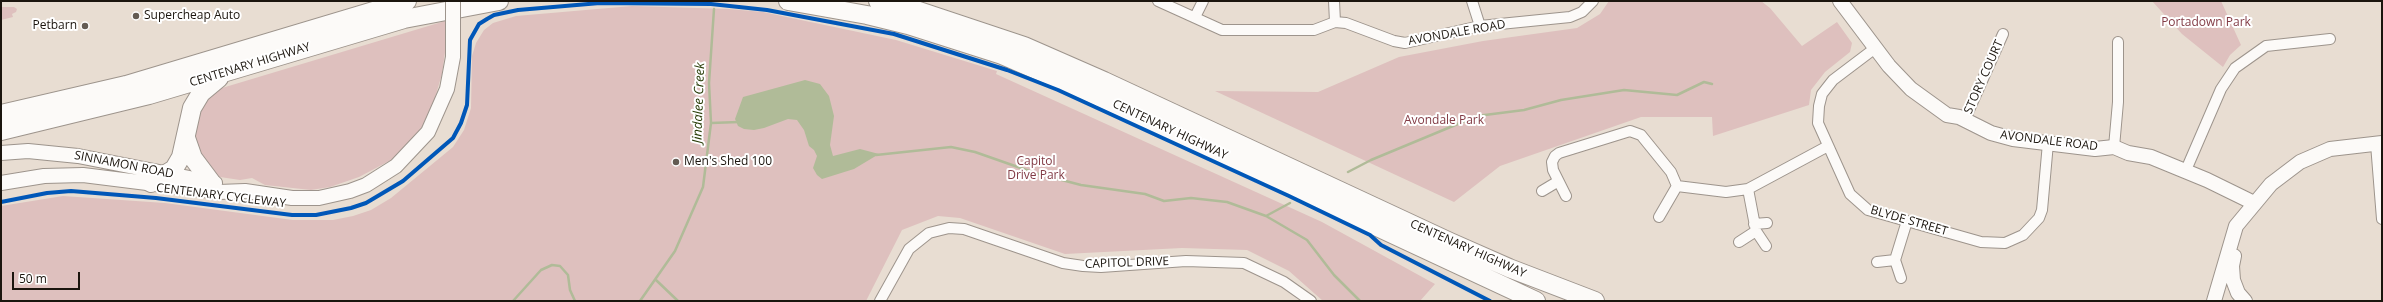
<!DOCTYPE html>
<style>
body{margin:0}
#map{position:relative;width:2383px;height:302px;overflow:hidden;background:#e8ddd2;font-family:"Open Sans",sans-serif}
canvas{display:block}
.frame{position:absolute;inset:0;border:2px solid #1b150e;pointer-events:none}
.scale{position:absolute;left:12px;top:272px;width:68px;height:18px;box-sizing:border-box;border:2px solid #1b150e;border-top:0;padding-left:5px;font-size:12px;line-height:14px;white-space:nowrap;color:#1b150e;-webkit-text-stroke:3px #fff;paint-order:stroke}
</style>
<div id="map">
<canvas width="2383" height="302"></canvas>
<div class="frame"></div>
<div class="scale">50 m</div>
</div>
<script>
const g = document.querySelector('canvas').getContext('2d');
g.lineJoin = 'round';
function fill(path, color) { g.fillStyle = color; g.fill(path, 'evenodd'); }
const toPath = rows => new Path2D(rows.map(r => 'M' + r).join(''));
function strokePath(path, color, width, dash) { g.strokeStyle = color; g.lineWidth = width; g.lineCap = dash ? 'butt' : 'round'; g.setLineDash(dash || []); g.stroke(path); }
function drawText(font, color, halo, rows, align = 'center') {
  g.font = font + ' "Open Sans",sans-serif'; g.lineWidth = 4; g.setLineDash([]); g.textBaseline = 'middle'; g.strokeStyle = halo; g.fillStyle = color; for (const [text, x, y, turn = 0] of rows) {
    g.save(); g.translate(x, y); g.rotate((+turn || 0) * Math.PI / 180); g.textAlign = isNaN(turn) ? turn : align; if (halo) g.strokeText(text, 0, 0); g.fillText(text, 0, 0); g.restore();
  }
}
fill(toPath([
 [1609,1,1761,1,1770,8,1802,46,1837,22,1852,43,1850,52,1825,72,1811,90,1809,105,1713,136,1712,117,1641,117,1500,166,1454,202,1215,91,1318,92,1399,57,1483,41,1577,28,1600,14],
 [2152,1,2221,1,2241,45,2230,55,2223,67,2182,34],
 [632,6,729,9,763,12,896,40,997,71,996,74,1322,222,1435,284,1420,301,1323,301,1289,271,1247,250,1182,248,1065,254,960,218,938,216,902,230,866,301,1,301,1,206,63,196,165,203,293,220,333,220,353,216,371,210,391,198,453,147,464,130,471,108,472,56,476,43,484,30,493,23,516,16],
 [1,7,14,7,17,9,16,12,12,14,13,17,1,20],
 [445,21,446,45,442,74,434,101,425,123,409,144,391,160,359,177,330,187,311,190,265,185,252,178,240,180,220,177,207,166,198,154,193,136,194,120,212,91]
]), '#dec0be');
fill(toPath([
 [805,80,820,84,829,96,834,116,830,145,833,156,860,149,879,154,854,169,822,179,817,175,813,168,817,156,814,150,809,146,804,130,797,120,788,119,764,128,754,130,744,129,738,126,735,119,743,97]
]), '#b0bb98');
strokePath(toPath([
 [711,123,739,122],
 [876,155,951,147,975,152,1035,173,1081,185,1145,194,1164,201,1191,198,1227,202,1266,216,1307,240,1334,275,1360,301],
 [1348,172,1371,160,1477,116,1524,110,1561,100,1624,90,1677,95,1704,82,1712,84],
 [1266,216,1290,203],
 [656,280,678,301],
 [513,301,541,270,552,265,560,266,568,275,570,290,575,301],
 [640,301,675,251,703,187,711,123,709,83,714,9]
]), '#b0bb98', 2.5);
const street = toPath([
 [1158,1,1222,30,1314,30,1335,22,1346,23,1394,41,1405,43,1480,26,1570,17,1582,12,1593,1],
 [1334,1,1335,22],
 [1472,1,1480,26],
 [1195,17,1203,1],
 [1874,49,1833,80,1822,94,1819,106,1818,123,1850,194,1868,210,1981,242,2005,243,2023,235,2039,218,2042,210,2048,143],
 [1965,119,2003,34],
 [2376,144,2382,219],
 [2114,147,2118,102,2118,42],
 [2186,170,2221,89,2235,68,2266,46,2330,39],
 [1748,189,1756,231],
 [1542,191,1557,182],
 [1566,196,1553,170,1552,162,1555,156,1559,153,1630,131,1641,135,1671,172,1677,186,1726,192,1748,189,1828,146],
 [1659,217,1677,186],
 [1754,224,1767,223],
 [1739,242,1756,231,1766,246],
 [1895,260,1907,221],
 [1877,262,1895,260,1901,278],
 [880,301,909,249,929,233,949,228,964,229,1063,263,1083,266,1101,267,1186,261,1244,263,1284,282,1311,301]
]);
const secondary = toPath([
 [1840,1,1889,66,1911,89,1947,115,1959,117,1991,133,2013,139,2095,149,2114,147,2128,153,2151,157,2207,180,2254,203],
 [1,153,28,151,78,156,215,183],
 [1,183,44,176,83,175,219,192,245,191,292,198,319,198,350,191,366,185,396,166,428,132,447,89,453,57,453,37],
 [2234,256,2232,266,2233,280,2238,293,2245,301],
 [2214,301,2236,226,2271,184,2300,162,2330,149,2382,143]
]);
const highway = toPath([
 [788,1,867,15,908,25,1002,55,1092,94,1536,301],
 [878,1,913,9,1024,46,1104,81,1450,242,1509,268,1595,301],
 [1,114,126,85,407,1],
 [1,131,149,95,404,19,499,1],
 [186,138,193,158,211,182],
 [151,183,174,169,181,157,192,108,201,93,219,78]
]);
strokePath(street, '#9d948c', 12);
strokePath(secondary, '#9d948c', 16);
strokePath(highway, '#9d948c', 20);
strokePath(street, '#fcfaf8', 10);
strokePath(secondary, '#fcfaf8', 14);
strokePath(highway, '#fcfaf8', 18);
const secondaryBridge = toPath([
 [453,37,453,1]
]);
strokePath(secondaryBridge, '#9d948c', 16, []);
strokePath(secondaryBridge, '#fcfaf8', 14);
strokePath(toPath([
 [1,202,47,193,71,191,156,198,292,215,316,215,351,208,366,203,403,181,453,138,461,123,467,105,470,40,479,24,487,19,494,15,518,10,600,3,711,4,767,10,894,34,1007,70,1058,90,1289,196,1370,235,1381,245,1490,301]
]), '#0057b8', 4);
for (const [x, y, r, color] of [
 [136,16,4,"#635b53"],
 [85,26,4,"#635b53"],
 [676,162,4,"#635b53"]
]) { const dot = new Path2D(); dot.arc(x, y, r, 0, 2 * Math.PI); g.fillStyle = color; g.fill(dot); strokePath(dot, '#fff', 1.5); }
drawText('12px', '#1b150e', '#fff', [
 ["Supercheap Auto",144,16],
 ["Petbarn",77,26,"right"],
 ["Men's Shed 100",684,162]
], 'left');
drawText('12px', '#823b45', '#fff', [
 ["Portadown Park",2206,23],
 ["Avondale Park",1444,121],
 ["Capitol",1036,162],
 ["Drive Park",1036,176]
]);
drawText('12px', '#1b150e', '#fff', [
 ["AVONDALE ROAD",1457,33,-10],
 ["CENTENARY HIGHWAY",250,65,-17],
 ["STORY COURT",1984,77,-66],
 ["CENTENARY HIGHWAY",1170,130,25],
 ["AVONDALE ROAD",2049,141,7],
 ["SINNAMON ROAD",124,165,11],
 ["CENTENARY CYCLEWAY",221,196,7],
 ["BLYDE STREET",1909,221,16],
 ["CENTENARY HIGHWAY",1468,249,24],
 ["CAPITOL DRIVE",1127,263,-2]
]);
drawText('italic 13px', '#293d08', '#fff', [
 ["Jindalee Creek",699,103,-88]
]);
</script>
